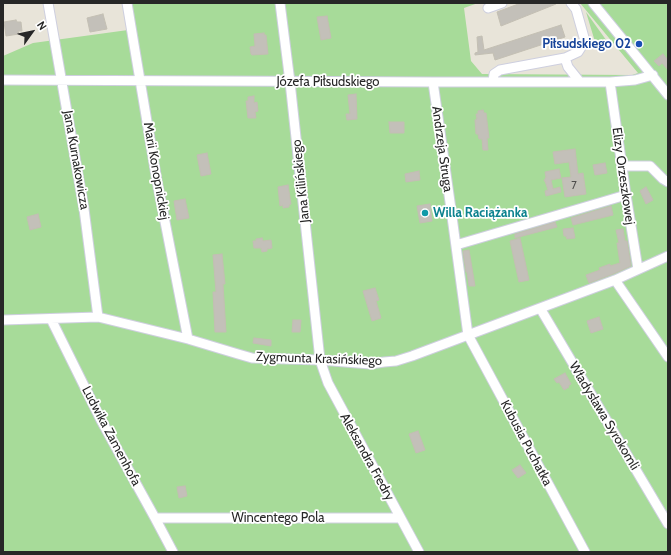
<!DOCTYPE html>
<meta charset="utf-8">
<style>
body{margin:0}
#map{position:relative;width:671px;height:555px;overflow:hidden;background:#e8e4d9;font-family:Cabin,sans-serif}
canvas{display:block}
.frame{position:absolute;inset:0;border:4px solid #272727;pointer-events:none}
.north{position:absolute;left:12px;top:12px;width:40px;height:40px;-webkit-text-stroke:3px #fff;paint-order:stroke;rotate:57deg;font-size:11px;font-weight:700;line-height:16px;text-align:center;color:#272727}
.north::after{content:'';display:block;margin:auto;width:14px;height:18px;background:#272727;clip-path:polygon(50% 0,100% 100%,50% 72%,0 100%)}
</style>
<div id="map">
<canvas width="671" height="555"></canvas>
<div class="frame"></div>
<div class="north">N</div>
</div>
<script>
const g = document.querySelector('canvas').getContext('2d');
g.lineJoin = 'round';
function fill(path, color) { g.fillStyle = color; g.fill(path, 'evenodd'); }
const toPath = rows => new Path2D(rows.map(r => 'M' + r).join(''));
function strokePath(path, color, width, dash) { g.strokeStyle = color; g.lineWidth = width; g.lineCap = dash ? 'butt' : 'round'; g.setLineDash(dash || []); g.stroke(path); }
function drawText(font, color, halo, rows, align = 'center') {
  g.font = font + ' Cabin,sans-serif'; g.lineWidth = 3.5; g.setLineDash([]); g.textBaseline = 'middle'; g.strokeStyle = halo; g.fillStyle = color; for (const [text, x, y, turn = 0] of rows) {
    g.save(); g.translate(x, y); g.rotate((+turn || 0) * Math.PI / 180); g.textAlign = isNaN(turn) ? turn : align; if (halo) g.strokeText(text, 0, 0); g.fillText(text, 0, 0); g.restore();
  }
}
fill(toPath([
 [123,3,478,3,464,8,471,61,482,74,632,75,638,73,580,3,668,3,668,552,3,552,3,56,33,43,128,30],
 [586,12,609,44,596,45]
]), '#a7db99');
const building = toPath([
 [521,3,556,3,556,4,501,26,497,12,521,3],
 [103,14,107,29,90,32,87,18,103,14],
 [327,16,331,38,321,40,317,17,327,16],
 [16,20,17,22,21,22,22,31,18,31,19,34,6,36,4,22,16,20],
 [561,25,565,37,495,60,493,53,475,55,475,53,478,52,477,37,482,36,484,50,561,25],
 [264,33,264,35,266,35,268,54,252,55,251,54,250,47,255,46,254,34,264,33],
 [663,54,668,60,668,70,662,63,659,66,654,61,663,54],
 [356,94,357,119,347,120,346,114,350,114,348,95,356,94],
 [254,96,254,103,257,102,258,111,255,112,256,118,248,118,246,101,248,101,248,97,254,96],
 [483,110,484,113,486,113,489,138,487,138,488,150,483,150,482,139,479,139,478,134,476,134,475,120,477,119,476,114,478,114,478,111,483,110],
 [389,122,404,122,404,133,390,133,389,122],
 [575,149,578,174,583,173,586,194,565,197,562,178,571,177,569,162,555,164,553,152,575,149],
 [207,153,211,174,201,176,197,155,207,153],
 [605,163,607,173,595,175,593,165,605,163],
 [559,169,561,178,551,180,553,189,560,187,561,192,546,196,545,191,548,190,545,181,544,181,546,177,545,172,559,169],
 [419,171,420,180,406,182,405,174,419,171],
 [288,185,291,204,289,205,289,207,283,208,283,205,280,206,278,187,288,185],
 [646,187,653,200,646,204,640,191,646,187],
 [185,199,189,218,177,220,174,201,185,199],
 [430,204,432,221,420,223,417,206,430,204],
 [611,206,613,215,573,225,571,218,611,206],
 [38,214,41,227,30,230,27,217,38,214],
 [555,222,557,227,515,238,515,234,555,222],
 [573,228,575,238,567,239,566,236,564,236,563,229,573,228],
 [623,229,625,241,627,241,631,266,613,274,589,283,586,275,600,270,599,268,610,264,610,266,620,263,617,243,619,243,616,230,623,229],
 [262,238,263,241,271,240,272,248,267,249,267,251,262,252,261,248,254,248,253,241,256,241,256,239,262,238],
 [520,238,529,280,519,282,510,241,520,238],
 [469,250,475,286,469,286,467,272,466,272,463,251,469,250],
 [222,254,225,284,223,284,226,332,215,332,213,292,216,292,213,255,222,254],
 [375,288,379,300,376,301,381,318,372,321,363,291,375,288],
 [599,317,603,329,591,333,587,321,599,317],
 [293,320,301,320,300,332,292,332,293,320],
 [254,338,271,340,271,346,253,343,254,338],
 [565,373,571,384,568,386,569,387,564,390,559,382,557,383,554,379,565,373],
 [418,431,425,450,416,453,409,434,418,431],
 [520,465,526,473,518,478,512,470,520,465],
 [185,486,187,496,179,498,177,487,185,486]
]);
fill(building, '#c3c0b9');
strokePath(building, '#c3bfb3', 1);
const minor = toPath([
 [48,3,84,209,98,317],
 [127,3,157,181,188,339],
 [280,3,290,82,320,360,328,383,419,552],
 [571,3,576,9,585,41,578,52,565,58,568,67,580,82],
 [593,3,668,95],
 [488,8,502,3],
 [3,80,433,82,610,82,635,80,653,75],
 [433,82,450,202,468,335,585,552],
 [493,82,494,74,500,70,565,58],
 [610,82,626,195,638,269],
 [622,166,650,166,663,179,668,182],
 [456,245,626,195],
 [615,280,668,357],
 [540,308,668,524],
 [51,319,101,420,155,518,173,552],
 [3,320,98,317,188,339,238,354,252,358,320,360,370,364,384,362,396,361,412,356,615,280,668,256],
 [155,518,400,518]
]);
strokePath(minor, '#cecfdf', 11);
strokePath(minor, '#fff', 9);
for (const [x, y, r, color] of [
 [639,44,4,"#1a4fb4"],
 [425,213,4,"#0f9aa8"]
]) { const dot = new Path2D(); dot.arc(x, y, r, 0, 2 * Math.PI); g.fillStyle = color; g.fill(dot); strokePath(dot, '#fff', 1.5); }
drawText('11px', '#4e4d4c', null, [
 ["7",574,186]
]);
drawText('bold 13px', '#164399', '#fff', [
 ["Piłsudskiego 02",631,44]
], 'right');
drawText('13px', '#272727', '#fff', [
 ["Józefa Piłsudskiego",328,82],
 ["Andrzeja Struga",442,149,82],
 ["Jana Kurnakowicza",76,160,80],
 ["Marii Konopnickiej",156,171,80],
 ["Elizy Orzeszkowej",623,176,82],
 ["Jana Kilińskiego",301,181,-96],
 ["Zygmunta Krasińskiego",319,359,2],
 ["Władysława Syrokomli",604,416,59],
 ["Ludwika Zamenhofa",111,436,62],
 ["Kubusia Puchatka",526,443,62],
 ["Aleksandra Fredry",367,457,61],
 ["Wincentego Pola",278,518]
]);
drawText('bold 13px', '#0d838f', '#fff', [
 ["Willa Raciążanka",433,213]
], 'left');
</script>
